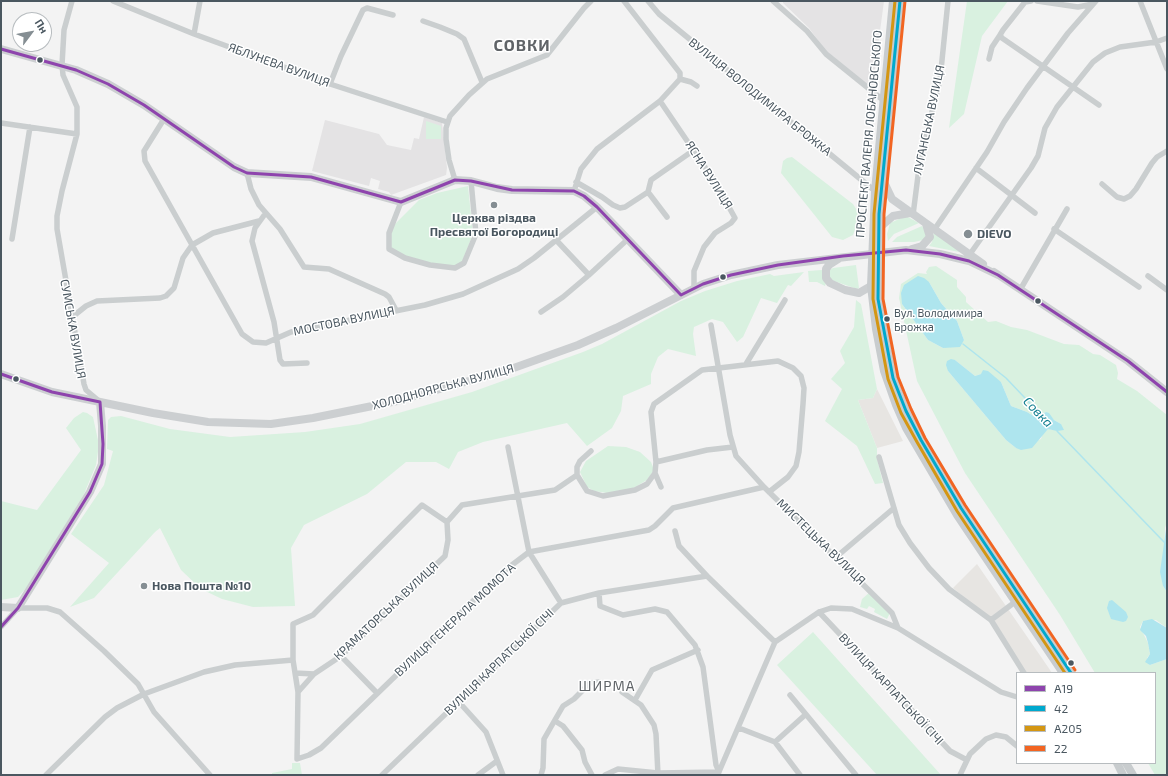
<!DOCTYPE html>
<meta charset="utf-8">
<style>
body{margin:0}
#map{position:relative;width:1168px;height:776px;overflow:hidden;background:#f3f3f3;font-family:"Exo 2",sans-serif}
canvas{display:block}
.frame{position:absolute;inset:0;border:2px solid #4a5760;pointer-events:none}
.legend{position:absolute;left:1016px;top:672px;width:140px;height:92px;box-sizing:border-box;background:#fff;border:1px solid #b7bcbf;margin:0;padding:5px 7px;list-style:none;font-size:12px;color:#4a5760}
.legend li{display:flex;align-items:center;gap:8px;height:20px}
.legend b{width:20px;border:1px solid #b7bcbf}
.north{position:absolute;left:12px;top:12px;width:40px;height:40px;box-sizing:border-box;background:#fff;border:1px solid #b7bcbf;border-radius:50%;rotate:58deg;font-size:11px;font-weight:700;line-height:16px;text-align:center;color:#4a5760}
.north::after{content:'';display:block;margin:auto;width:14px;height:18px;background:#858e93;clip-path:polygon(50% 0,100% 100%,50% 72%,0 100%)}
</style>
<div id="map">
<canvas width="1168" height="776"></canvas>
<div class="frame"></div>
<ul class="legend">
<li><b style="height:5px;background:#8e44ad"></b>А19</li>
<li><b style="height:5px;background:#00a9ce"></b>42</li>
<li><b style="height:5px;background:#d49613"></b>А205</li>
<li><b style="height:5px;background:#f26522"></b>22</li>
</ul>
<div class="north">Пн</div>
</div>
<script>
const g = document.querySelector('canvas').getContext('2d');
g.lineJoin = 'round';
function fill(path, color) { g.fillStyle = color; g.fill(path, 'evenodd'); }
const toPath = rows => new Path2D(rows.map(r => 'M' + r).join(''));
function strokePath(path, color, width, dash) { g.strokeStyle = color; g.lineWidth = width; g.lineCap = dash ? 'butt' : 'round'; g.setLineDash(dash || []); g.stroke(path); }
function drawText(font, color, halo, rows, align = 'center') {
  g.font = font + ' "Exo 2",sans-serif'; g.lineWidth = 3; g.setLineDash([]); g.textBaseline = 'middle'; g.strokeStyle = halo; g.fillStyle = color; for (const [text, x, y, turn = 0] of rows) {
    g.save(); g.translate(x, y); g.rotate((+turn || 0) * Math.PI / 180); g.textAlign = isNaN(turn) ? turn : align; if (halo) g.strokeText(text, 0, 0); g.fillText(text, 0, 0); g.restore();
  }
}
fill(toPath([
 [877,389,903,441,877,448,858,400,873,398],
 [977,564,1048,667,1052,673,1024,673,991,620,953,588]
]), '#e7e5e2');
fill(toPath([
 [783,1,884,1,873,84,869,86,825,50,809,28,783,3],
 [424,117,442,123,447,168,446,175,391,195,389,192,378,189,380,181,371,178,369,186,312,171,325,120,379,134,387,145,411,150,414,138,419,139]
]), '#e4e3e4');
fill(toPath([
 [967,1,1008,1,982,36,964,114,949,128],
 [426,121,441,126,441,139,426,139],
 [792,157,853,204,858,212,858,222,853,235,843,240,832,237,781,173,783,161,787,158],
 [468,186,473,234,462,262,456,267,431,264,406,257,391,248,390,233,395,224,419,200,437,193],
 [906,216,919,223,894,234,888,241,887,234,890,223],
 [922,226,927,235,923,240,914,242,892,242,897,237],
 [934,231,969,254,929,246,932,242],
 [856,265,859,288,857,289,831,280,828,271,833,268],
 [936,266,957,280,957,287,966,297,966,302,988,322,996,321,1011,327,1027,330,1064,344,1079,345,1093,354,1100,355,1116,365,1118,373,1117,379,1137,391,1167,415,1167,522,1165,528,1163,586,1167,592,1167,628,1156,620,1143,621,1140,627,1148,643,1150,654,1147,658,1150,665,1167,659,1167,775,1155,775,1148,763,1155,763,1155,673,1095,673,1060,615,965,473,917,381,899,298,901,284,918,273,927,274,926,272,929,267],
 [929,282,941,303,957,321,964,340,943,348,928,340,902,304],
 [955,360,975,376,981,374,1001,382,1011,406,1027,412,1043,422,1044,413,1046,412,1054,420,1061,424,1054,430,1048,429,1043,433,1041,439,1016,448,1006,440,948,371],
 [822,270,822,277,826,283,825,286,817,282,809,282,808,271],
 [804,272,791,286,788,285,777,303,761,298,743,337,737,342,723,322,712,319,694,327,693,334,696,356,668,349,658,357,651,374,651,384,623,396,621,411,612,428,587,446,567,423,483,442,458,452,449,469,436,462,406,462,367,494,304,525,291,548,295,606,253,607,222,599,201,589,181,570,160,528,155,532,94,598,70,607,109,563,71,534,104,485,113,451,107,449,108,420,111,417,121,416,170,429,230,437,305,432,360,424,472,392,583,352,602,344,681,301,705,291,737,281,770,274,774,276],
 [856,300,861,304,877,389,873,398,858,400,877,448,877,459,883,483,875,484,857,446,825,421,842,389,831,379,845,363,840,351,854,327],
 [83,412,87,413,93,417,99,445,96,465,84,494,28,586,18,597,1,600,1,501,37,510,81,450,66,428,74,418],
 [608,446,626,447,640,452,651,462,654,470,647,480,632,489,607,493,594,491,587,487,580,472,586,461],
 [870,592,890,613,887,619,874,612,875,609,869,606,867,609,860,607,862,599],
 [813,632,941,775,877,775,777,665],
 [292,763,300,763,302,775,272,775,272,773,292,769]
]), '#d9f1e0');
fill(toPath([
 [918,276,924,278,929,282,941,303,957,321,964,340,960,347,943,348,928,340,902,304,901,293,904,285],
 [951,359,955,360,975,376,981,374,983,370,988,371,1001,382,1011,406,1027,412,1043,422,1044,413,1046,412,1049,413,1054,420,1061,424,1064,430,1057,431,1048,429,1032,448,1021,450,1016,448,1006,440,948,371,946,365,947,361],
 [1167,522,1167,592,1163,586,1160,572],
 [1112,600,1126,612,1128,617,1126,621,1123,622,1111,619,1107,608,1109,601],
 [1152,619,1167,628,1167,659,1150,665,1145,662,1150,654,1148,643,1146,636,1140,630,1143,621]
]), '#aee5ee');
strokePath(toPath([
 [963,344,1006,378,1044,418],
 [1057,431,1164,542]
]), '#aee5ee', 1.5);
strokePath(toPath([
 [72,1,64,30,62,65,63,75,77,107,77,134,62,191,57,216,57,229,84,384,86,390,99,401],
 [113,1,194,34,330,84,447,122],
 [648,1,659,14,875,191],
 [773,1,807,31,826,54,883,100],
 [1031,1,1025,2,1003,30,1000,35,1002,38,1099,105],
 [1037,1,1078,7,1093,4],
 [1140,1,1167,69],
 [423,21,440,27,457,34,464,39,482,82],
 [194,34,200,1],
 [989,59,992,47,1000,35],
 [680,79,691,82,697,86],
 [330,84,341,56,363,10,367,8,393,15],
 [660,101,715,182,735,218,731,223,715,233,704,247,694,271,694,288],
 [164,119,144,151,145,161,242,334,253,342,266,343,291,332,425,305,463,294,518,269,534,258,597,207],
 [1,123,77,134],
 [976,168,1035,213],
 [247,173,251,189,259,205,280,229,304,267,329,269,385,294,389,297,396,310],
 [455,180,449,160,446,139,446,128,450,116,469,95,487,79,547,55,584,8,591,1],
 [576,182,602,197,613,205,620,208,625,207,648,192,651,180,694,150],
 [1102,184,1117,197,1124,199,1130,196,1136,189,1152,163,1157,157,1167,151],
 [574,191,581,169,597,149,660,101,680,79,680,73,624,1],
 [648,192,667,217],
 [401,202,389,233,389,249,405,258,430,265,455,268,464,263,476,234,471,181],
 [265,214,255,228,252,241,274,322,280,360,283,364,307,363],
 [913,215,920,160,940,80,948,1],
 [1054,229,1139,287],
 [934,230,987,152,1004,122,1027,88,1068,33,1096,1],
 [12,239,30,127],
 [557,241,589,275],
 [970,254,1031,168,1038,156,1045,128,1057,107,1093,62,1105,53,1120,47,1156,42,1167,38],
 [1148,276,1167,290],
 [1020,290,1067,209],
 [541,312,563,297,589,275,628,239],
 [71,318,86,306,97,301,160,298,166,296,174,288,183,258,192,245,213,233,259,221],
 [711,325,730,435,736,456,764,487,892,613,898,628],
 [746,364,785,300],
 [508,447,529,552,561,603],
 [591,451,580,461,577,467,577,475,587,491,603,496,635,490,647,484,655,473,656,462,707,450,733,447],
 [879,457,899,525,910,543,929,568,949,589,991,620,1024,673],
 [656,462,651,412,654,404,702,370,778,361,793,368,801,376,804,388,803,404,799,452,796,466,788,477,769,492],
 [655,473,661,487],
 [447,522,422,505,313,615,293,624,293,660,298,692,297,759,309,755,321,748,504,571,529,552,649,530,655,526,673,508,764,487],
 [675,531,679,546,707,576,775,642],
 [835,558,894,508],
 [599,593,600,606,623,615,655,609,667,612,695,645,703,667,716,765,719,772,658,773,618,769,605,775],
 [819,612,950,751,967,760],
 [991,620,1015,602],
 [1,627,18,608,47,608,60,612,104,651,138,684,154,712,210,775],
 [775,642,819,612,831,608,852,609,898,628,1001,692,1017,697],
 [341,656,377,693],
 [295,673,314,674,341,656,445,556,448,540,447,522,462,505,555,490,577,475],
 [298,692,314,674],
 [622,692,641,705,654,725,656,734,658,775],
 [790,695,856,775],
 [635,700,652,670,698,650],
 [458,701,486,732,503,775],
 [555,721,563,726,582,750,585,762,592,775],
 [739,728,775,742,800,775],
 [775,742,805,715],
 [718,774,775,642],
 [46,775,105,717,117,708,144,694,204,672,235,665,293,660],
 [382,775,561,603,599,593,707,576],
 [478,775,497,761],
 [541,775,543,768,544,739,563,706,574,699,590,683,599,682],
 [960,775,970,754,986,739,996,735,1006,737,1017,746]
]), '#cacecf', 5.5);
strokePath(toPath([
 [1,49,76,70,108,84,144,105,234,167,247,173,311,177,401,202,455,180,471,181,497,188,512,190,574,191,584,196,597,207,681,295],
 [882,178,892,199,983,264],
 [879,228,893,216,910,213],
 [912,249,922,246,930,237,926,224],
 [840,258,829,265,826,269,826,278,830,283,845,290,859,293,871,286],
 [994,272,1128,361,1167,392],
 [1,374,52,392,153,413,208,422,271,424,313,418,397,401,508,370,578,345,616,328,703,284,731,275,778,265,906,250,940,254,969,261,998,275],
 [1,607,18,608,90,492,102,464,102,426,100,402]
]), '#cccfd1', 8);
strokePath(toPath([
 [893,1,875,191,871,286,876,329,884,371,896,405,906,428,957,515,1063,673],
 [900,1,879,214,878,299,893,378,906,411,921,440,961,508,1071,673],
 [1117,763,1123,775],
 [1126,763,1133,775]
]), '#c8ccce', 8);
strokePath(toPath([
 [1,49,76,70,108,84,144,105,234,167,247,173,311,177,401,202,455,180,471,181,512,190,574,191,584,196,597,207,681,295,703,284,731,275,778,265,843,256,906,250,940,254,969,261,998,275,1128,361,1167,392],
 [1,374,52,392,100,402,103,444,102,464,90,492,18,608,1,627]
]), '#8e44ad', 3);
strokePath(toPath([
 [900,1,879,214,878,299,893,378,906,411,921,440,961,508,1071,673]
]), '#00a9ce', 3);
strokePath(toPath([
 [895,1,874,214,873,299,888,379,901,413,917,442,957,511,1065,673]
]), '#d49613', 3);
strokePath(toPath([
 [905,1,884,214,883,299,898,377,911,409,925,438,965,505,1075,670]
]), '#f26522', 3);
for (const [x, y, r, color] of [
 [40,60,3.5,"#4a5760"],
 [494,205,4,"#858e93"],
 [968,234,5,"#858e93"],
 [723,277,3.5,"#4a5760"],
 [1038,301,3.5,"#4a5760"],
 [887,319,3.5,"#4a5760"],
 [16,379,3.5,"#4a5760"],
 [144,586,4,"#858e93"],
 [1071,663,3.5,"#4a5760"]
]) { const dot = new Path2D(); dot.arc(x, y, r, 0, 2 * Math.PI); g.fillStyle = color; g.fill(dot); strokePath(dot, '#fff', 1.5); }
drawText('11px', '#4a5760', '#fff', [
 ["Вул. Володимира",894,313],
 ["Брожка",894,327]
], 'left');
drawText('12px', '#4a5760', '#fff', [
 ["ЯБЛУНЕВА ВУЛИЦЯ",279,65,20],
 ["ВУЛИЦЯ ВОЛОДИМИРА БРОЖКА",760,97,39],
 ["ЛУГАНСЬКА ВУЛИЦЯ",929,120,-78],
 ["ПРОСПЕКТ ВАЛЕРІЯ ЛОБАНОВСЬКОГО",869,134,-85],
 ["ЯСНА ВУЛИЦЯ",709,175,58],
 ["МОСТОВА ВУЛИЦЯ",344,321,-12],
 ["СУМСЬКА ВУЛИЦЯ",73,329,80],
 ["ХОЛОДНОЯРСЬКА ВУЛИЦЯ",443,387,-15],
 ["МИСТЕЦЬКА ВУЛИЦЯ",821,542,44],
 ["КРАМАТОРСЬКА ВУЛИЦЯ",386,611,-43],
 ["ВУЛИЦЯ ГЕНЕРАЛА МОМОТА",455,620,-43],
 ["ВУЛИЦЯ КАРПАТСЬКОЇ СІЧІ",499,662,-44],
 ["ВУЛИЦЯ КАРПАТСЬКОЇ СІЧІ",891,689,47]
]);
drawText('bold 12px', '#4a5760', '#fff', [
 ["Церква різдва",494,218,"center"],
 ["Пресвятої Богородиці",494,232,"center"],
 ["DIEVO",977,234],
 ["Нова Пошта №10",152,586]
], 'left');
drawText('italic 13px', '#0f7d8f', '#fff', [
 ["Совка",1038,412,46]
]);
g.letterSpacing = '1px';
drawText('14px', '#5f6367', '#fff', [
 ["ШИРМА",607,686]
]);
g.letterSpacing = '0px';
g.letterSpacing = '1px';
drawText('bold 16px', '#5f6367', '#fff', [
 ["СОВКИ",522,46]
]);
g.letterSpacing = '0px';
</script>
